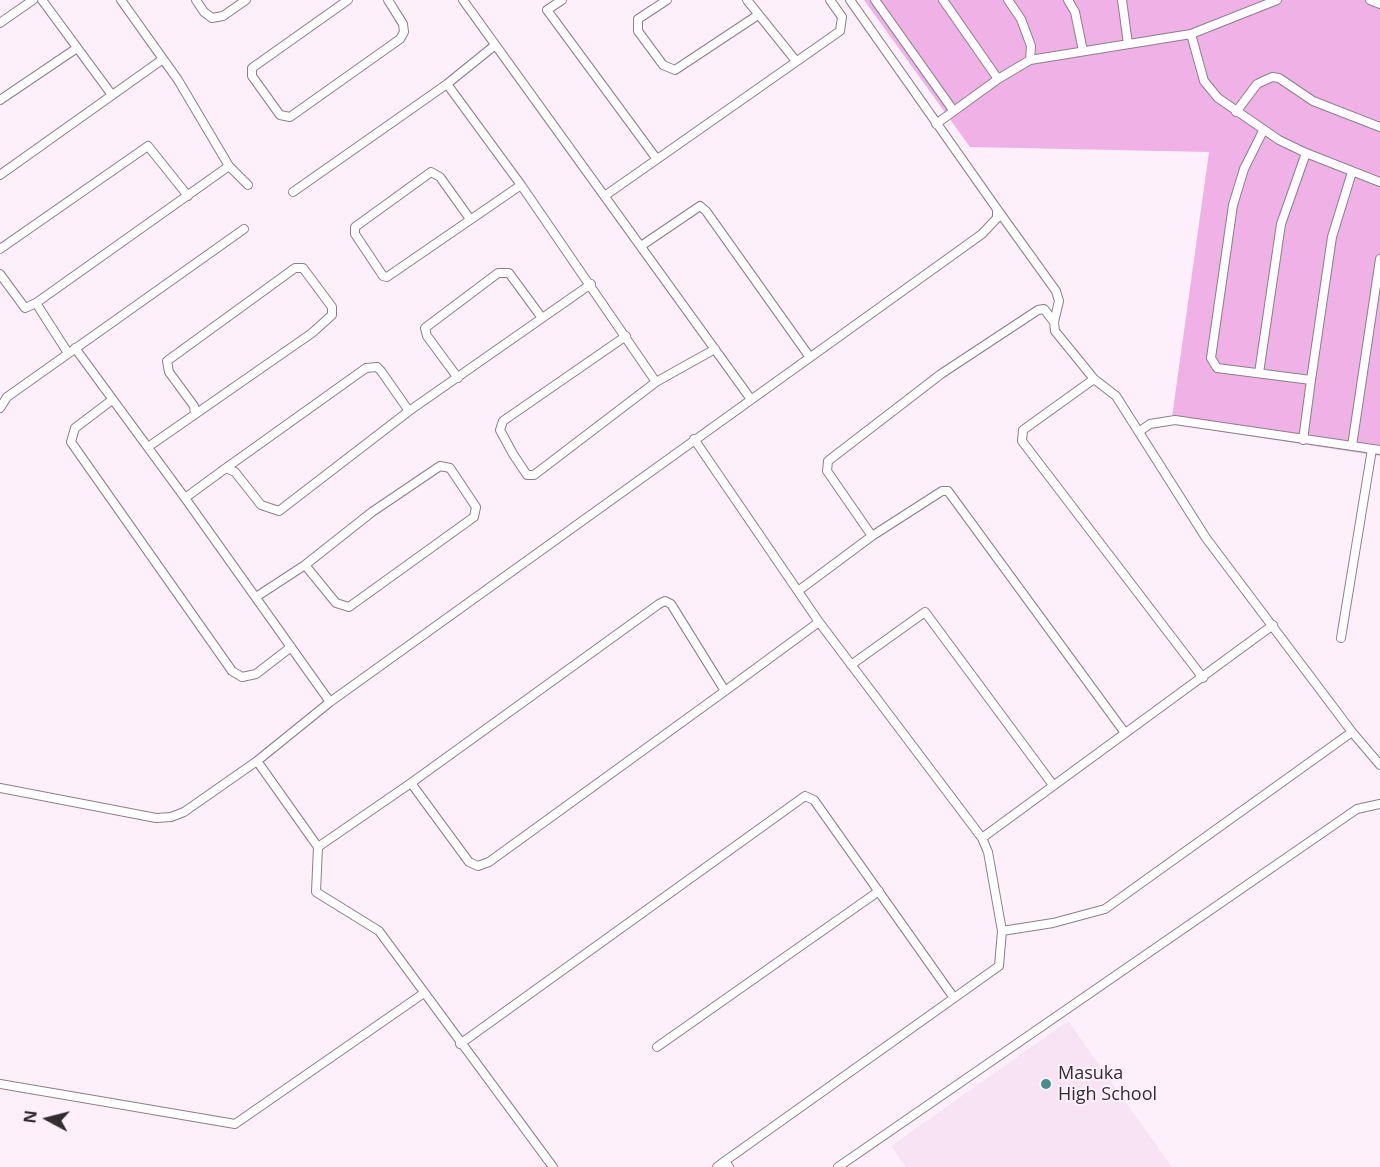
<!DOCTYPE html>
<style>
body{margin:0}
#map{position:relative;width:1380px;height:1167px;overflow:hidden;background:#fdf0fb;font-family:"Open Sans",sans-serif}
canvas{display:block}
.north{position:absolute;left:18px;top:1089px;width:60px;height:60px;-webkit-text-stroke:4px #fdf0fb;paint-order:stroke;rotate:277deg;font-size:16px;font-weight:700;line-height:24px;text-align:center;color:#322d31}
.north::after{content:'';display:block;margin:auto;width:21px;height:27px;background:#322d31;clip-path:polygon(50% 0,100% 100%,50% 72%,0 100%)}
</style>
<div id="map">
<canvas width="1380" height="1167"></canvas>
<div class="north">N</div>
</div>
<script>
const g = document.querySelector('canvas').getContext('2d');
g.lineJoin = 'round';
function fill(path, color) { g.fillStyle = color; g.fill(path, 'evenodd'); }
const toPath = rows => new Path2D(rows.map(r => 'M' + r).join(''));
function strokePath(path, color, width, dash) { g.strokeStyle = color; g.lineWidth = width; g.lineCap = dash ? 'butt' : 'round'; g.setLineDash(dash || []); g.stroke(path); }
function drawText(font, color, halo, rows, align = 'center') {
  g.font = font + ' "Open Sans",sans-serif'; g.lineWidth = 4.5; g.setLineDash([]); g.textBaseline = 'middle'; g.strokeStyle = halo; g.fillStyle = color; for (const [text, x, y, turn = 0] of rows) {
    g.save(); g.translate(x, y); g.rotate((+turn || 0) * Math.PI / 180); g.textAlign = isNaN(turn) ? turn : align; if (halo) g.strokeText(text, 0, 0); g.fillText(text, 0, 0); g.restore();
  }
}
fill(toPath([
 [1068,1021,1172,1167,906,1167,891,1146]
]), '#f7e3f3');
fill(toPath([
 [864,0,1380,0,1380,456,1171,424,1209,152,970,147]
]), '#f0b1e7');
const minor = toPath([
 [42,0,112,95],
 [121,0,178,80,229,166,248,185],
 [196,0,204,12,212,18,223,16,246,0],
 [348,0,252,68,252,76,280,115,290,117,400,39,404,32,403,24,388,0],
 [463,0,750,398],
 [562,0,547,10,656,158],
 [667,0,638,19,638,31,663,65,675,70,758,15],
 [747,0,796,61],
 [875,0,953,110],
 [943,0,998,79],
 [1008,0,1021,19,1031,46,1030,60],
 [1068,0,1075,12,1083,51],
 [1122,0,1128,44],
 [1370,0,1380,4],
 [0,23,33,0],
 [1191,34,1204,81,1218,98,1279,140,1306,153,1380,182],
 [447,84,521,185,656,382,715,349],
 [0,100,77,48],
 [1236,112,1257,84,1272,77,1279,78,1313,101,1380,127],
 [936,124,998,79,1030,60,1191,34,1277,0],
 [1263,131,1244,169,1233,205,1211,358,1217,368,1311,380,1303,440],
 [0,175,163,59],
 [293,192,447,84,494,46],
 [606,195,840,31,842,17,830,0],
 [997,209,1056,291,1059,301,1054,322,1055,331,1094,379],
 [470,219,440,177,431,172,355,227,355,234,383,276,387,277,521,185],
 [641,246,700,206,706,211,809,356],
 [0,249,148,146,188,196],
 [0,274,25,308,36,303,229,166],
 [36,303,68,353],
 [626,336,503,421,500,430,513,454,527,475,534,475,656,382],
 [75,348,185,498,330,702],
 [1259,373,1281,224,1306,153],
 [458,378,427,336,425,328,498,273,509,273,542,318],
 [1311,380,1332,237,1352,172],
 [112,400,75,428,71,442,232,671,242,677,256,674,291,647],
 [0,408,7,397,244,229],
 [1140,431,1150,424,1175,420,1380,450],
 [694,439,819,622,982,838,1273,625],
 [1352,446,1380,259],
 [148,447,312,333,332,315,332,307,303,268,295,268,167,361,169,372,194,406,195,414],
 [226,468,366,368,377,367,381,371,409,411],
 [185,498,226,468,235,472,261,505,279,511,409,411,591,284],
 [872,536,827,471,828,461,941,374,1038,310,1044,309,1054,322],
 [798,591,872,536,942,491,948,491,1125,733],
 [256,597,305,565,372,512,440,466,450,468,476,507,474,517,349,607,336,603,305,565],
 [1341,638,1372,449],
 [851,665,925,612,1053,785],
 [1203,678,1022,441,1023,430,1094,379,1116,396,1206,538,1352,732,1380,765],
 [257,761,318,847,411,783,659,604,665,601,671,604,725,691,819,622],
 [411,783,469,862,478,866,489,862,725,691],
 [0,788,156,818,171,817,184,812,257,761,330,702,982,234,997,218,997,209,850,0],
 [318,847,316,892,379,931,553,1167],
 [1002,931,1053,923,1105,909,1352,732],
 [460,1044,805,796,814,800,954,998],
 [657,1047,879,891],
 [0,1084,235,1124,424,993],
 [717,1167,725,1161],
 [729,1167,725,1161,999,966,1002,931,988,852,982,838],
 [838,1167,1357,809,1380,804]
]);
strokePath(minor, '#8a7f88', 10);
strokePath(minor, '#fff', 8);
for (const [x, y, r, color] of [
 [1046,1084,6,"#468e8e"]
]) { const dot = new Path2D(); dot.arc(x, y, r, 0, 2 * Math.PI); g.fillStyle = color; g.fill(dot); strokePath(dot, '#fdf0fb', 2); }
drawText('18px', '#322d31', '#fdf0fb', [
 ["Masuka",1058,1074],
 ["High School",1058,1095]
], 'left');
</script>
